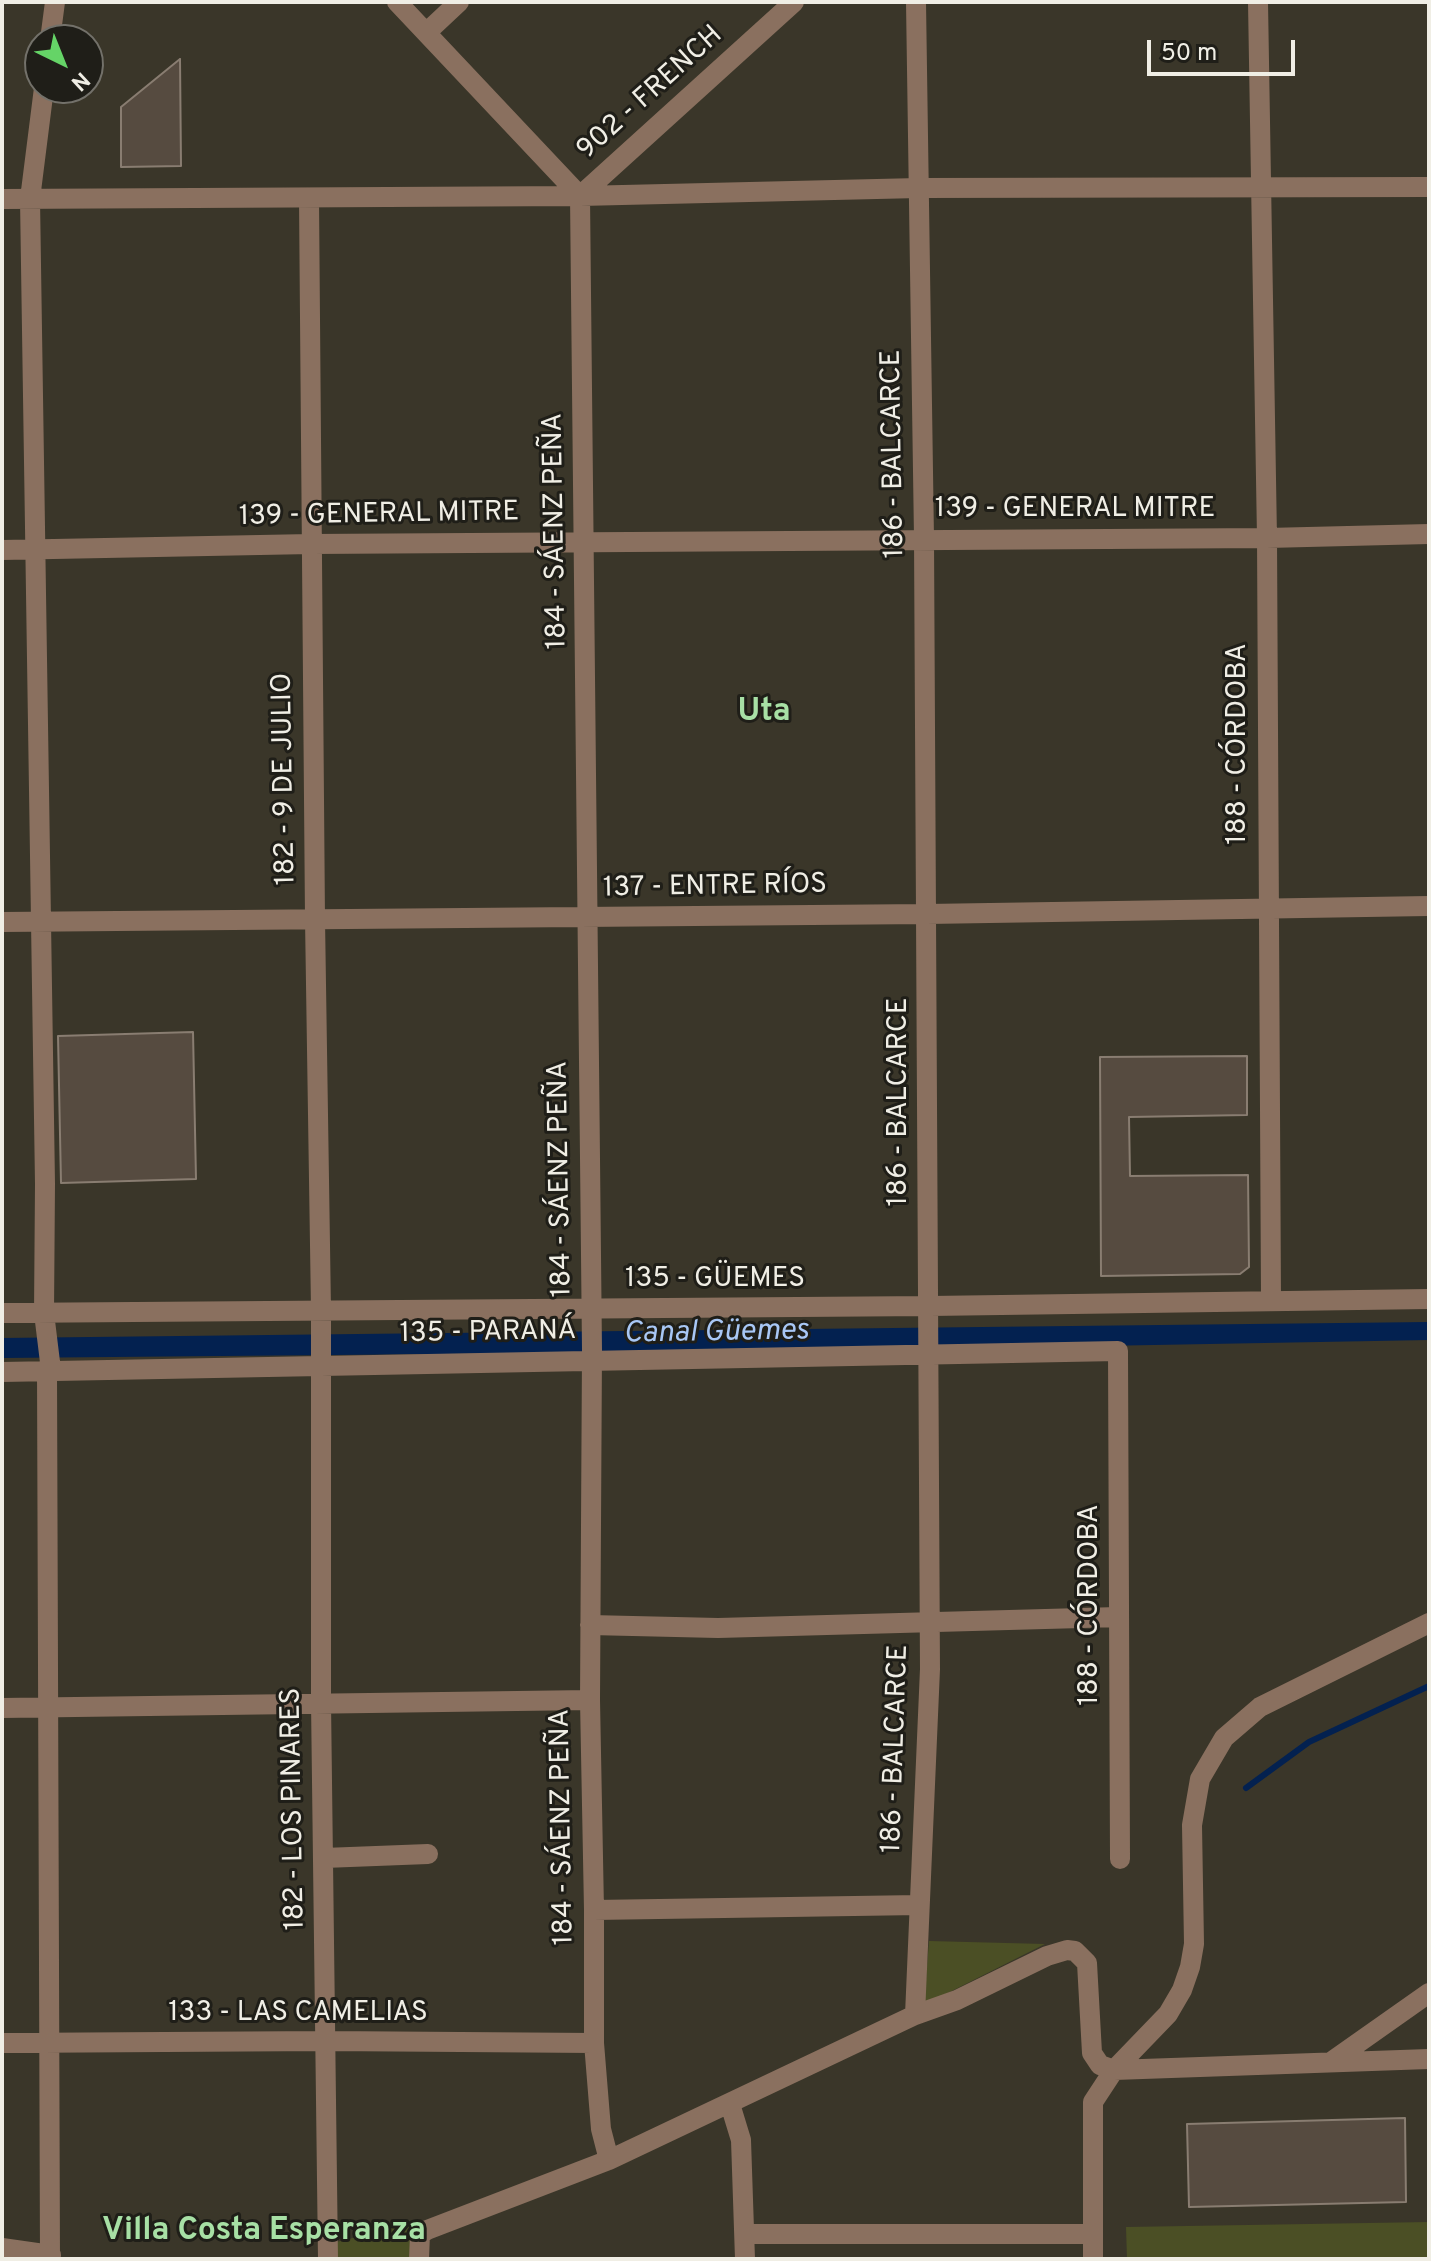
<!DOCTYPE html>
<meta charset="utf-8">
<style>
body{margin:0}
#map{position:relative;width:1431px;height:2261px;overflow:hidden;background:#3a3629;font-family:Overpass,sans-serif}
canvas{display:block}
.frame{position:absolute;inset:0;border:4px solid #f0eee5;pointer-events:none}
.north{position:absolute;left:24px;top:24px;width:80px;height:80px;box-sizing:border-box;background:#1f1e18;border:2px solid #73716a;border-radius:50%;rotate:137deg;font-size:22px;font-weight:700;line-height:32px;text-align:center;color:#f0eee5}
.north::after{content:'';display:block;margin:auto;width:28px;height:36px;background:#65d467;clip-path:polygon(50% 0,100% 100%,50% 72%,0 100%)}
.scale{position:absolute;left:1147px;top:40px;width:148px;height:36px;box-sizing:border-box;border:4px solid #f0eee5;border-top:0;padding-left:10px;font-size:24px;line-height:28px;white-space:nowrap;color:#f0eee5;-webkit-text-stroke:6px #1f1e18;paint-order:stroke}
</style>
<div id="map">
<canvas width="1431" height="2261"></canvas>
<div class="frame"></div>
<div class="north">N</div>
<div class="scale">50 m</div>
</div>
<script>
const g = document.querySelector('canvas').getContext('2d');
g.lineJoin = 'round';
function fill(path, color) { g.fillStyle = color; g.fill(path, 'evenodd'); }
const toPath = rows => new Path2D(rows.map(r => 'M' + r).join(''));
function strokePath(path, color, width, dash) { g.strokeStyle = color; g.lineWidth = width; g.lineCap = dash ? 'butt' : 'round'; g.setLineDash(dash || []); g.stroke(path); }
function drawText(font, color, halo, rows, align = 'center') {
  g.font = font + ' Overpass,sans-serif'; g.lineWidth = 6; g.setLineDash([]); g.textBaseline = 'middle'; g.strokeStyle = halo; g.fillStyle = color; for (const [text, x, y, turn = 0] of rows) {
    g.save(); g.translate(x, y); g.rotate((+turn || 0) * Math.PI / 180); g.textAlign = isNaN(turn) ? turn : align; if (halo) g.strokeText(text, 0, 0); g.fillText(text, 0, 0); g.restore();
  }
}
fill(toPath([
 [929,1941,1045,1944,924,2005],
 [1429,2222,1429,2259,1127,2259,1126,2227],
 [410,2224,415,2259,336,2259,336,2242]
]), '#4b4f25');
fill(toPath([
 [1429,1322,1429,1340,878,1350,2,1358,2,1338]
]), '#032150');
strokePath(toPath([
 [1246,1788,1309,1742,1429,1686]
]), '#032150', 6);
const building = toPath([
 [180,59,181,166,121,167,121,107,180,59],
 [193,1032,196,1179,61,1183,58,1036,193,1032],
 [1247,1056,1247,1115,1129,1117,1130,1176,1248,1175,1249,1267,1240,1274,1101,1276,1100,1057,1247,1056],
 [1405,2118,1406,2202,1189,2207,1187,2124,1405,2118]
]);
fill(building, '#564b40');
strokePath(building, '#897d71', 2);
strokePath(toPath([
 [397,2,580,196],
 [1258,2,1267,538,1271,1300],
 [427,32,459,2],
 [50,40,55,2],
 [44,88,30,199,45,1184,44,1313,50,1362,47,1371,50,2259],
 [580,196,592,1350,590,1700,594,1910,594,2043,601,2129,609,2160],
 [580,196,794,2],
 [309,198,315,919,321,1310,321,1702,328,2259],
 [2,199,580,196,919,188,1429,187],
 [2,550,311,544,1267,538,1429,534],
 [2,922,927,914,1429,906],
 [2,1313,930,1306,1429,1299],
 [2,1372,1118,1351,1120,1859],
 [590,1625,718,1628,1118,1617],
 [2,1708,590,1700],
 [324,1858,428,1854],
 [594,1910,919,1905],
 [915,2015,930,1669,924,538,916,2],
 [2,2043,327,2041,594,2043],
 [1331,2062,1429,1993],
 [730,2104,741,2140,745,2259],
 [745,2234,1093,2234],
 [2,2248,51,2255],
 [419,2259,420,2234,427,2230,609,2160,915,2015,957,2000,1047,1956,1067,1950,1075,1951,1087,1963,1092,2053,1100,2065,1114,2070,1429,2059],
 [1093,2259,1093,2102,1114,2070,1168,2014,1182,1990,1190,1967,1194,1944,1192,1825,1200,1779,1224,1738,1260,1707,1429,1623]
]), '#8a705f', 20);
drawText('28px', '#f0eee5', '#1f1e18', [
 ["902 - FRENCH",651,94,-42],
 ["186 - BALCARCE",895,454,-91],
 ["139 - GENERAL MITRE",1075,510],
 ["139 - GENERAL MITRE",379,516,-1],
 ["184 - SÁENZ PEÑA",557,531,-91],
 ["188 - CÓRDOBA",1239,744,-90],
 ["182 - 9 DE JULIO",286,779,-91],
 ["137 - ENTRE RÍOS",715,888,-1],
 ["186 - BALCARCE",900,1102,-90],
 ["184 - SÁENZ PEÑA",562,1179,-91],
 ["135 - GÜEMES",715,1280],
 ["135 - PARANÁ",488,1334,-1],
 ["188 - CÓRDOBA",1091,1605,-90],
 ["186 - BALCARCE",897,1749,-88],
 ["182 - LOS PINARES",295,1809,-91],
 ["184 - SÁENZ PEÑA",564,1827,-91],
 ["133 - LAS CAMELIAS",298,2014]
]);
drawText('italic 30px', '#a8c7f5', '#1f1e18', [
 ["Canal Güemes",716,1334,-1]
]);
drawText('bold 32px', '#a7e0a5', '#1f1e18', [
 ["Uta",764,714],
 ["Villa Costa Esperanza",264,2233]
]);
</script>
